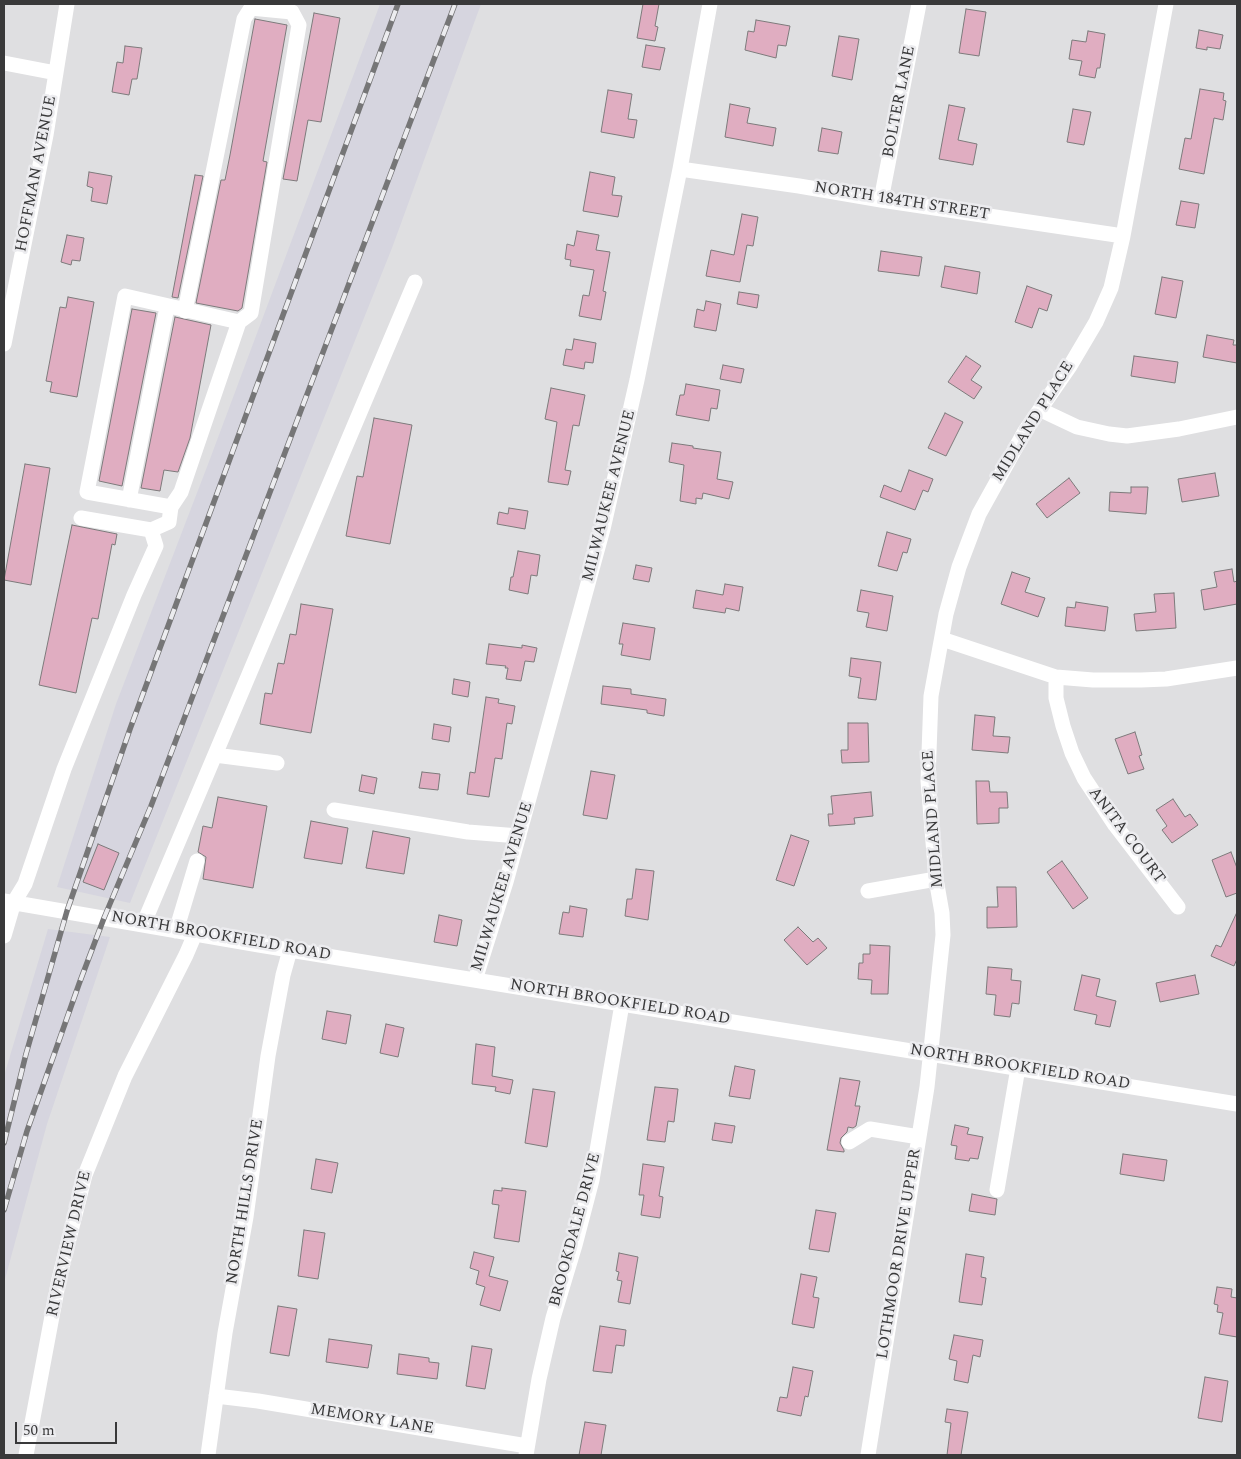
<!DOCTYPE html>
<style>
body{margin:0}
#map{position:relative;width:1241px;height:1459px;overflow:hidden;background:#dfdfe1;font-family:Spectral,serif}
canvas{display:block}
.frame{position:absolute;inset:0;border:5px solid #39393a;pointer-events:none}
.scale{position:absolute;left:15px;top:1422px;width:102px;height:22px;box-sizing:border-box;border:2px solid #39393a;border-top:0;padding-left:6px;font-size:15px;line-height:18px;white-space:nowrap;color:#39393a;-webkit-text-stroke:4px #ececef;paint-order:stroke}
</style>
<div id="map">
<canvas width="1241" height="1459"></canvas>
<div class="frame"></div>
<div class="scale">50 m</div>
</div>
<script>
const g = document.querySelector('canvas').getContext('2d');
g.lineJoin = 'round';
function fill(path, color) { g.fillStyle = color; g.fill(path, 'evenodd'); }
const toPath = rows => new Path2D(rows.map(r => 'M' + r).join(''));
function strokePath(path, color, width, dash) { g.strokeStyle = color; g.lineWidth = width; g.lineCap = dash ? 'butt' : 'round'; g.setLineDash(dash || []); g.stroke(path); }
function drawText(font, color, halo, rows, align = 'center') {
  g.font = font + ' Spectral,serif'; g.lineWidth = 5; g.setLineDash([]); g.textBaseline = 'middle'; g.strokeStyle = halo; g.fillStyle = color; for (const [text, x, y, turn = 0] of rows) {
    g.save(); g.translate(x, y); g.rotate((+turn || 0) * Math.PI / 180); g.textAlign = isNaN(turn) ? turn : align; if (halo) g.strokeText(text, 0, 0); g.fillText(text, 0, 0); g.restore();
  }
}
fill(toPath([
 [380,4,481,4,392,248,130,903,57,887,116,704,210,459],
 [48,929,110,937,47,1124,4,1283,4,1076]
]), '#d6d5df');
const building = toPath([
 [643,4,659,4,655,26,658,27,655,41,637,38,643,4],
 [966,9,986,12,979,56,959,53,966,9],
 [314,13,340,18,321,122,308,120,297,181,283,179,314,13],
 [255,19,287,25,263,161,267,162,250,262,242,308,238,311,196,303,221,180,225,180,230,155,255,19],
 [756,20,790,26,786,46,778,45,776,58,745,50,748,31,754,32,756,20],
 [1199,30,1223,35,1220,49,1207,47,1207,50,1196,48,1199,30],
 [1088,31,1105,34,1100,68,1097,68,1095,78,1079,75,1082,61,1069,59,1072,40,1086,42,1088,31],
 [839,36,859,39,852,80,832,76,839,36],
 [646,45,665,48,660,70,642,67,646,45],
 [125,46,142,48,137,79,132,79,129,95,112,92,117,62,123,63,125,46],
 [1200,89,1224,93,1223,100,1226,101,1223,120,1214,118,1204,174,1179,169,1185,138,1191,139,1200,89],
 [608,90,632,94,628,119,637,120,634,138,601,132,608,90],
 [730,104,750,108,747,123,776,128,773,146,725,137,730,104],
 [949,105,965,108,958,140,977,144,973,165,939,159,949,105],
 [1073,109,1091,112,1084,145,1067,142,1073,109],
 [822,128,842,132,838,154,818,151,822,128],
 [89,172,112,176,107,204,91,201,93,188,87,186,89,172],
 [590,172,615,177,612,195,622,196,618,217,583,211,590,172],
 [195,175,203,176,178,298,172,297,195,175],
 [1181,201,1199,204,1195,228,1176,225,1181,201],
 [742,214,758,217,753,246,747,245,740,282,706,276,711,250,734,255,742,214],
 [577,231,599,235,596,250,610,252,603,291,606,292,601,320,579,316,583,295,589,296,594,270,570,266,571,260,565,259,567,244,574,246,577,231],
 [67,235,84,238,80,261,72,260,71,265,61,262,67,235],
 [881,251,922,257,919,276,878,271,881,251],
 [945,266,980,272,977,294,941,287,945,266],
 [1162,277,1183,281,1176,318,1155,314,1162,277],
 [1027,286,1052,295,1047,311,1039,308,1032,328,1015,322,1027,286],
 [739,292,759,295,757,308,737,304,739,292],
 [68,297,94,302,77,397,50,392,52,382,46,381,60,307,66,308,68,297],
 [706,301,721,304,716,331,694,327,697,309,704,311,706,301],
 [132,309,156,313,122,486,99,481,132,309],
 [175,317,211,325,190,438,178,472,164,470,160,491,141,488,175,317],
 [1207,335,1234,340,1233,345,1237,345,1237,363,1203,357,1207,335],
 [574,339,596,343,593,363,585,362,584,369,563,365,566,349,572,350,574,339],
 [966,356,981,366,971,380,982,387,974,399,948,382,966,356],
 [1134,356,1178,362,1175,383,1131,376,1134,356],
 [723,365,744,369,741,383,720,379,723,365],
 [686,384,720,390,717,409,711,408,709,421,676,415,680,395,684,395,686,384],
 [551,388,585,395,579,426,573,425,565,470,571,471,568,485,548,482,557,422,545,419,551,388],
 [945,413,963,422,946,456,928,448,945,413],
 [374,418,412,425,390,544,346,536,357,476,363,477,374,418],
 [672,443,693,446,693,448,721,452,717,479,733,482,729,499,703,493,702,499,696,498,696,504,680,501,684,465,669,462,672,443],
 [25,464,50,468,31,585,4,580,25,464],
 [909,470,933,479,928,492,923,490,915,510,880,497,884,485,901,492,909,470],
 [1215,473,1219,496,1182,502,1178,479,1215,473],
 [1069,478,1080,493,1047,518,1036,504,1069,478],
 [1131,487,1148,487,1146,514,1109,511,1110,492,1131,493,1131,487],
 [509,508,528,511,525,529,497,524,499,512,508,514,509,508],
 [72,525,117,534,115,545,112,544,98,619,92,618,76,693,39,685,72,525],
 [887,532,911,539,907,553,903,552,897,571,878,566,887,532],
 [518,551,540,555,537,576,531,575,528,594,509,590,511,577,513,577,518,551],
 [636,565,652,568,649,582,633,579,636,565],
 [1232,569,1234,582,1237,581,1237,604,1204,610,1201,590,1217,587,1214,572,1232,569],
 [1012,572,1030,578,1025,592,1045,598,1038,617,1001,604,1012,572],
 [725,584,743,587,739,611,726,608,725,613,693,608,696,590,723,595,725,584],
 [861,590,893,596,887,631,866,627,869,613,857,611,861,590],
 [1174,593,1176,628,1136,631,1134,614,1156,612,1154,594,1174,593],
 [1076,602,1108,607,1105,631,1065,626,1067,607,1075,608,1076,602],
 [301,604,333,609,311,733,260,724,265,693,272,694,278,663,284,664,290,634,296,635,301,604],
 [623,623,655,628,650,660,621,655,623,644,619,644,623,623],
 [489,644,522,648,522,645,537,648,534,662,525,661,521,681,506,679,508,668,505,668,506,666,486,664,489,644],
 [851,658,881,662,876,700,858,698,861,678,849,676,851,658],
 [454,679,470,682,468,697,452,694,454,679],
 [603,686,631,689,631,694,666,699,664,716,647,713,647,710,601,704,603,686],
 [486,697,499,699,498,703,515,706,512,724,507,723,502,759,495,758,489,797,467,794,470,772,475,773,486,697],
 [975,715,995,717,993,736,1010,737,1008,753,972,750,975,715],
 [848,723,868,723,869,762,842,763,841,750,848,750,848,723],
 [434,724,451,727,449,742,432,739,434,724],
 [1135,732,1142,755,1139,756,1144,769,1128,774,1115,739,1135,732],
 [591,771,615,775,607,819,583,815,591,771],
 [422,772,440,774,438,790,419,788,422,772],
 [362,775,377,778,374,794,359,791,362,775],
 [976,781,989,781,990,792,1007,792,1008,808,999,808,999,823,977,824,976,781],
 [871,792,873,816,854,818,855,824,829,826,828,814,833,814,831,796,871,792],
 [218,797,267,806,253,888,203,879,206,857,198,852,203,826,212,828,218,797],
 [1173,799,1185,817,1190,814,1198,825,1172,843,1162,830,1167,826,1156,810,1173,799],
 [311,821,348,828,342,864,304,858,311,821],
 [373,831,410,838,404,874,366,868,373,831],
 [791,835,809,841,794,886,776,880,791,835],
 [98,844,119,853,104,890,83,882,98,844],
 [1231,852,1237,868,1237,893,1226,897,1212,860,1231,852],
 [1062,861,1088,898,1073,909,1047,872,1062,861],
 [636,869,654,871,648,920,625,916,627,899,632,899,636,869],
 [997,887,1016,887,1017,927,987,928,987,907,998,907,997,887],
 [570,906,587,909,583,937,559,934,563,912,569,913,570,906],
 [1237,912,1237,959,1234,966,1211,956,1216,945,1221,947,1237,912],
 [439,915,462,920,457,946,434,942,439,915],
 [798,927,813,942,818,938,827,948,807,965,784,940,798,927],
 [870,945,890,946,888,994,871,994,872,980,858,979,859,963,863,963,863,954,870,954,870,945],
 [988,967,1012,969,1011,980,1021,981,1019,1004,1012,1003,1010,1017,994,1015,996,995,986,994,988,967],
 [1082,975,1100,979,1096,996,1116,1001,1110,1027,1095,1024,1097,1015,1074,1010,1082,975],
 [1195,975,1199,994,1160,1002,1156,983,1195,975],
 [327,1011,351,1015,346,1044,322,1039,327,1011],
 [386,1024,404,1028,398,1057,380,1053,386,1024],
 [476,1044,495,1047,492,1076,513,1080,510,1094,495,1091,496,1087,472,1084,476,1044],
 [735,1066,755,1070,750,1099,729,1096,735,1066],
 [840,1078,860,1081,855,1106,860,1106,856,1126,853,1128,848,1127,847,1132,841,1138,840,1143,844,1150,844,1152,827,1150,840,1078],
 [655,1087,678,1089,674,1122,668,1121,665,1142,647,1140,655,1087],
 [533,1089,555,1092,547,1147,525,1143,533,1089],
 [715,1123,735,1126,732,1143,712,1140,715,1123],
 [955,1125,969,1128,967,1134,983,1137,978,1159,970,1158,969,1161,955,1159,957,1146,951,1145,955,1125],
 [1123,1154,1167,1160,1164,1181,1120,1174,1123,1154],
 [316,1159,338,1163,332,1193,311,1189,316,1159],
 [643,1164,664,1167,659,1196,663,1197,660,1218,641,1215,644,1195,639,1195,643,1164],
 [502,1188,526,1191,519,1242,494,1238,499,1205,492,1204,494,1190,502,1191,502,1188],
 [972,1194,997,1199,995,1215,969,1211,972,1194],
 [816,1210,836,1213,829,1252,809,1249,816,1210],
 [304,1230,325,1233,318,1279,298,1276,304,1230],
 [474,1252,494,1257,489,1276,508,1281,500,1311,480,1305,485,1287,476,1284,479,1271,470,1268,474,1252],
 [619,1253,638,1257,630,1304,618,1302,622,1281,617,1280,619,1272,616,1271,619,1253],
 [966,1254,984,1257,981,1277,986,1278,982,1305,959,1302,966,1254],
 [801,1274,817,1277,813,1297,819,1298,814,1328,792,1324,801,1274],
 [1217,1287,1232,1289,1231,1297,1237,1298,1237,1337,1219,1334,1223,1313,1217,1312,1218,1305,1214,1304,1217,1287],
 [278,1306,297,1309,289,1356,270,1353,278,1306],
 [600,1326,626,1330,624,1346,616,1345,612,1373,593,1371,600,1326],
 [954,1335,983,1340,980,1357,973,1355,968,1383,954,1380,957,1361,949,1359,954,1335],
 [329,1339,372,1345,368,1368,326,1362,329,1339],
 [472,1346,492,1349,485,1389,466,1386,472,1346],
 [399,1354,429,1358,429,1362,439,1363,437,1379,397,1374,399,1354],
 [793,1367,813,1371,808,1397,805,1396,801,1416,777,1411,780,1397,787,1398,793,1367],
 [1205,1377,1228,1381,1222,1422,1198,1418,1205,1377],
 [947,1409,968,1412,961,1455,947,1455,951,1423,945,1422,947,1409],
 [585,1422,606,1425,601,1455,579,1455,585,1422]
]);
fill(building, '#e0adc1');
strokePath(building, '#7d7a7b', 1);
strokePath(toPath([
 [4,63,56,73],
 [680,169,799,186,881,200,1123,236],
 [881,200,919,4],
 [185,311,244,19,251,8,292,12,299,25,251,313,239,322],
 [4,344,46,135,67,4],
 [1041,410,1077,427,1109,434,1127,436,1179,429,1237,417],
 [129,500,167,307],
 [151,530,169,522,171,507,181,492,239,322,125,296,87,492,171,507],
 [942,639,1056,677,1093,680,1141,680,1166,679,1237,668],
 [1056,677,1056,698,1063,726,1072,753,1084,778,1115,825,1178,907],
 [215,755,277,763],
 [334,810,468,832,519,836],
 [868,891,936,879],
 [4,901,259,945,1237,1104],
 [143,925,415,282],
 [176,931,197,861],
 [4,936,14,902,25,884,64,769,134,595,156,546,151,530,81,518],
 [475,980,506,882,603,529,637,380,680,169,710,4],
 [849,1142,870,1129,919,1137],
 [997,1190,1018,1068],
 [216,1396,258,1401,527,1446],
 [26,1455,59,1279,85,1175,125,1076,186,955,195,934],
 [208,1455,225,1333,246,1217,268,1056,283,975,290,950],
 [526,1455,539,1379,553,1318,575,1245,592,1180,622,1004],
 [868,1455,927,1087,943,935,942,913,936,879,928,781,931,696,946,614,959,567,979,514,1025,431,1070,366,1096,322,1111,288,1123,236,1166,4]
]), '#fff', 15);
const rail = toPath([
 [4,1143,26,1054,67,911,130,729,398,4],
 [4,1210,27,1131,79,984,104,918,151,806,455,4]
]);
strokePath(rail, '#767677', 5.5);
strokePath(rail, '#ececef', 4, [11]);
drawText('16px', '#39393a', '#ececef', [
 ["BOLTER LANE",900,102,-79],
 ["HOFFMAN AVENUE",37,174,-79],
 ["NORTH 184TH STREET",902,202,9],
 ["MIDLAND PLACE",1034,422,-58],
 ["MILWAUKEE AVENUE",610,496,-76],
 ["MIDLAND PLACE",934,819,-94],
 ["ANITA COURT",1126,836,53],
 ["MILWAUKEE AVENUE",503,887,-73],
 ["NORTH BROOKFIELD ROAD",221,937,10],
 ["NORTH BROOKFIELD ROAD",620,1003,9],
 ["NORTH BROOKFIELD ROAD",1020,1068,9],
 ["NORTH HILLS DRIVE",246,1202,-81],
 ["BROOKDALE DRIVE",576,1230,-75],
 ["RIVERVIEW DRIVE",70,1244,-77],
 ["LOTHMOOR DRIVE UPPER",900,1254,-81],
 ["MEMORY LANE",372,1420,9]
]);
</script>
